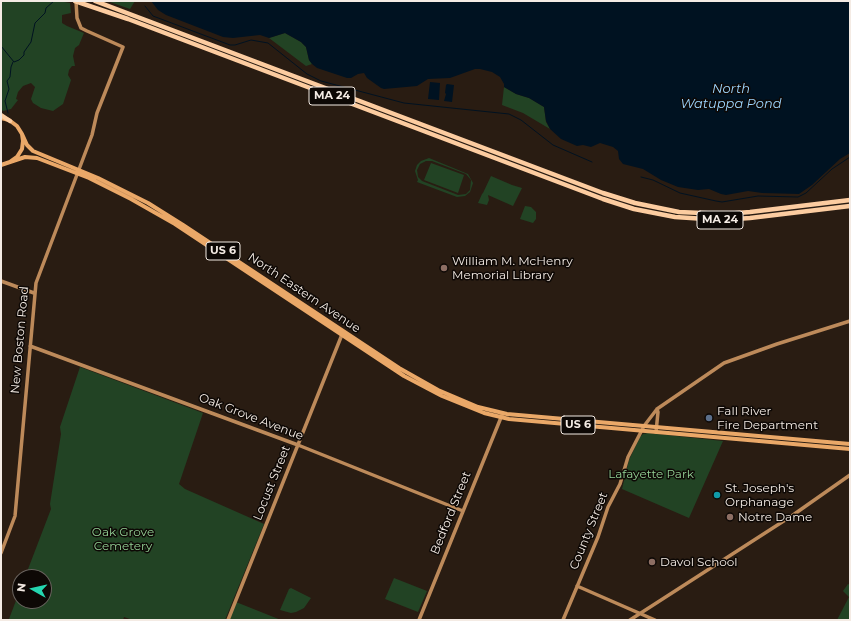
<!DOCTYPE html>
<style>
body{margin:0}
#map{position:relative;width:851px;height:621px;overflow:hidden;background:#291c12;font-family:Montserrat,sans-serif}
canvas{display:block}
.frame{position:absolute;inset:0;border:2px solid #f4ebe4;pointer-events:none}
.north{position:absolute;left:12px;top:569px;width:40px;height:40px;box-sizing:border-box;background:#0d0805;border:1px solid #69635e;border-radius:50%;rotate:278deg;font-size:11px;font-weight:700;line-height:16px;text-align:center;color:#f4ebe4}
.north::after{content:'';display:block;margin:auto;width:14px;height:18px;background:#24d5af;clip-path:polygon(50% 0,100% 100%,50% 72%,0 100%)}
</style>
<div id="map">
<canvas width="851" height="621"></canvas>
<div class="frame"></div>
<div class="north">N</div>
</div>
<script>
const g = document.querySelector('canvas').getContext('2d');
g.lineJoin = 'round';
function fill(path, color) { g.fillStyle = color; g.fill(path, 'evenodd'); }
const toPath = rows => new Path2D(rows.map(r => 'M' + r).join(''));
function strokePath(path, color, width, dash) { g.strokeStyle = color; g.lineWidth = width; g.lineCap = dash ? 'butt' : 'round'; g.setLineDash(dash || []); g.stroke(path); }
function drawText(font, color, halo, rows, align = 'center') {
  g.font = font + ' Montserrat,sans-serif'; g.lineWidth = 3; g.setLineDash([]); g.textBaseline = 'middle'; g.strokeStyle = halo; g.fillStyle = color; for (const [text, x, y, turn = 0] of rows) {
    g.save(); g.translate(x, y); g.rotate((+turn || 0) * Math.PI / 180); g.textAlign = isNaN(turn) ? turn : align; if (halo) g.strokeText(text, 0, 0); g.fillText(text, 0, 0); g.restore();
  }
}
fill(toPath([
 [1,1,59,1,70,3,71,13,62,15,62,23,67,26,84,33,79,45,75,48,73,56,75,66,72,66,69,70,68,75,71,80,63,104,53,111,41,108,33,103,31,99,35,87,31,83,23,86,18,92,16,99,18,100,11,109,3,111,1,109],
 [107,1,135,1,130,9],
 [285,33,301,42,306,47,309,60,312,64,306,66,269,38],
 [504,87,516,94,529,98,544,107,546,122,550,129,523,113,502,105],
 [429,158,468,174,473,183,470,192,465,196,457,197,417,182,418,180,415,171,417,165,421,161],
 [426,161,432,161,466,174,471,180,470,190,466,194,458,195,422,181,418,177,417,170,420,164],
 [431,163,464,175,458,193,424,180],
 [491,176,512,185,522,188,513,206,488,195,489,200,487,205,478,203,482,194,483,193],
 [525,206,531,207,536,212,536,219,533,223,520,219],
 [80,367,203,413,179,484,185,489,264,524,225,620,133,620,124,617,123,620,9,619,20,590,20,601,44,601,44,577,25,577,51,509,50,504,61,434,60,427],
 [648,433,723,441,689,518,622,489,629,460,640,437,643,434],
 [394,578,427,591,418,612,385,599],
 [848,584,850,585,850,620,837,620,849,597,843,591],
 [291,588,311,598,304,608,296,612,291,613,280,610,289,589],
 [236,602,281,620,229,620]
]), '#224324');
fill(toPath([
 [151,1,850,1,850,153,840,159,812,185,799,194,762,193,748,191,726,195,721,194,709,189,698,190,678,187,661,180,643,169,623,164,619,159,618,151,613,147,600,143,591,147,583,145,577,146,561,139,550,129,546,121,544,107,529,98,516,94,504,87,504,84,500,77,492,72,480,69,475,69,450,78,428,79,417,86,384,89,381,88,367,78,364,73,358,74,351,78,347,78,317,68,312,64,309,60,306,47,301,42,285,33,269,38,260,35,233,38,223,37,166,15,158,10],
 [430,82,440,83,439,100,428,99],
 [447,84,454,85,452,102,444,101,446,94,445,93,446,85]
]), '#001221');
strokePath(toPath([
 [145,6,153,16,230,45,235,45,251,40,268,43,307,74,321,81,404,103,509,114,521,120,553,145,592,162],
 [1,46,14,62,19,60,24,55,24,52,31,42,35,23,45,13,46,8,54,1],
 [8,113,5,101,9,89,7,81,10,77,11,67,13,62],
 [641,177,653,180,680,193,716,201,722,202,758,196,798,197,806,193,832,169,850,157]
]), '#001221', 1);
strokePath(toPath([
 [1,281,34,293],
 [30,346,298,445,463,511],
 [656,432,658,412,657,409],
 [1,553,15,516,36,283,92,135,97,113,123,47,87,31,81,28,77,18,76,1],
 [577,586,655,620],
 [228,620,343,332],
 [419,620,502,415],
 [563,620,598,537,608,507,620,484,628,457,644,426,657,409,724,363,777,344,850,321],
 [630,620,793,515,850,475]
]), '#bd8a5a', 3.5);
strokePath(toPath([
 [1,118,9,120,17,126,22,134,23,141,22,149,17,157,10,162,1,165],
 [22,134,27,145,33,151,98,178,148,203,183,225,399,368,438,390,478,407,507,414,850,444],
 [10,162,25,157,37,158,89,178,131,199,175,224,404,376,442,396,484,413,509,419,850,449]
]), '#eaa868', 4);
strokePath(toPath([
 [75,1,128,19,603,199,634,209,675,217,721,220,750,218,850,206],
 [95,1,603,193,635,203,679,212,725,214,750,212,850,200],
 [1,115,10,121]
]), '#fccca0', 4.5);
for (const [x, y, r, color] of [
 [444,268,4,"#8d6e63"],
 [709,418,4,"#5c6f8a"],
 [717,495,4,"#0f9aa8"],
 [730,517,4,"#8d6e63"],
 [652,562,4,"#8d6e63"]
]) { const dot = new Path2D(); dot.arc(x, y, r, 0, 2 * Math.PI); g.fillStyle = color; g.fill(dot); strokePath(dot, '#0d0805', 1.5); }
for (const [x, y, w] of [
 [332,96,46],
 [720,220,46],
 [223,251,34],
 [578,425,34]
]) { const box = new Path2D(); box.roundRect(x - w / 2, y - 9, w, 18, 3); g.fillStyle = '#0d0805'; g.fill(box); strokePath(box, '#f4ebe4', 1); }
drawText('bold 11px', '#f4ebe4', null, [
 ["MA 24",332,96],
 ["MA 24",720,220],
 ["US 6",223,251],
 ["US 6",578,425]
]);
drawText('12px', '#f4ebe4', '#0d0805', [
 ["William M. McHenry",452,261],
 ["Memorial Library",452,275],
 ["Fall River",717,411],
 ["Fire Department",717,425],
 ["St. Joseph's",725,488],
 ["Orphanage",725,502],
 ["Notre Dame",738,517],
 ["Davol School",660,562]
], 'left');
drawText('12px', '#f4ebe4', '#0d0805', [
 ["North Eastern Avenue",304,293,34],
 ["New Boston Road",20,340,-85],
 ["Oak Grove Avenue",251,417,21],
 ["Locust Street",272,483,-68],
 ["Bedford Street",451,513,-68],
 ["County Street",589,531,-68]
]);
drawText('12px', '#93d095', '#0d0805', [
 ["Lafayette Park",651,474],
 ["Oak Grove",123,532],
 ["Cemetery",123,546]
]);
drawText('italic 13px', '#9dd5fe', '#0d0805', [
 ["North",731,89],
 ["Watuppa Pond",731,104]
]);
</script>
